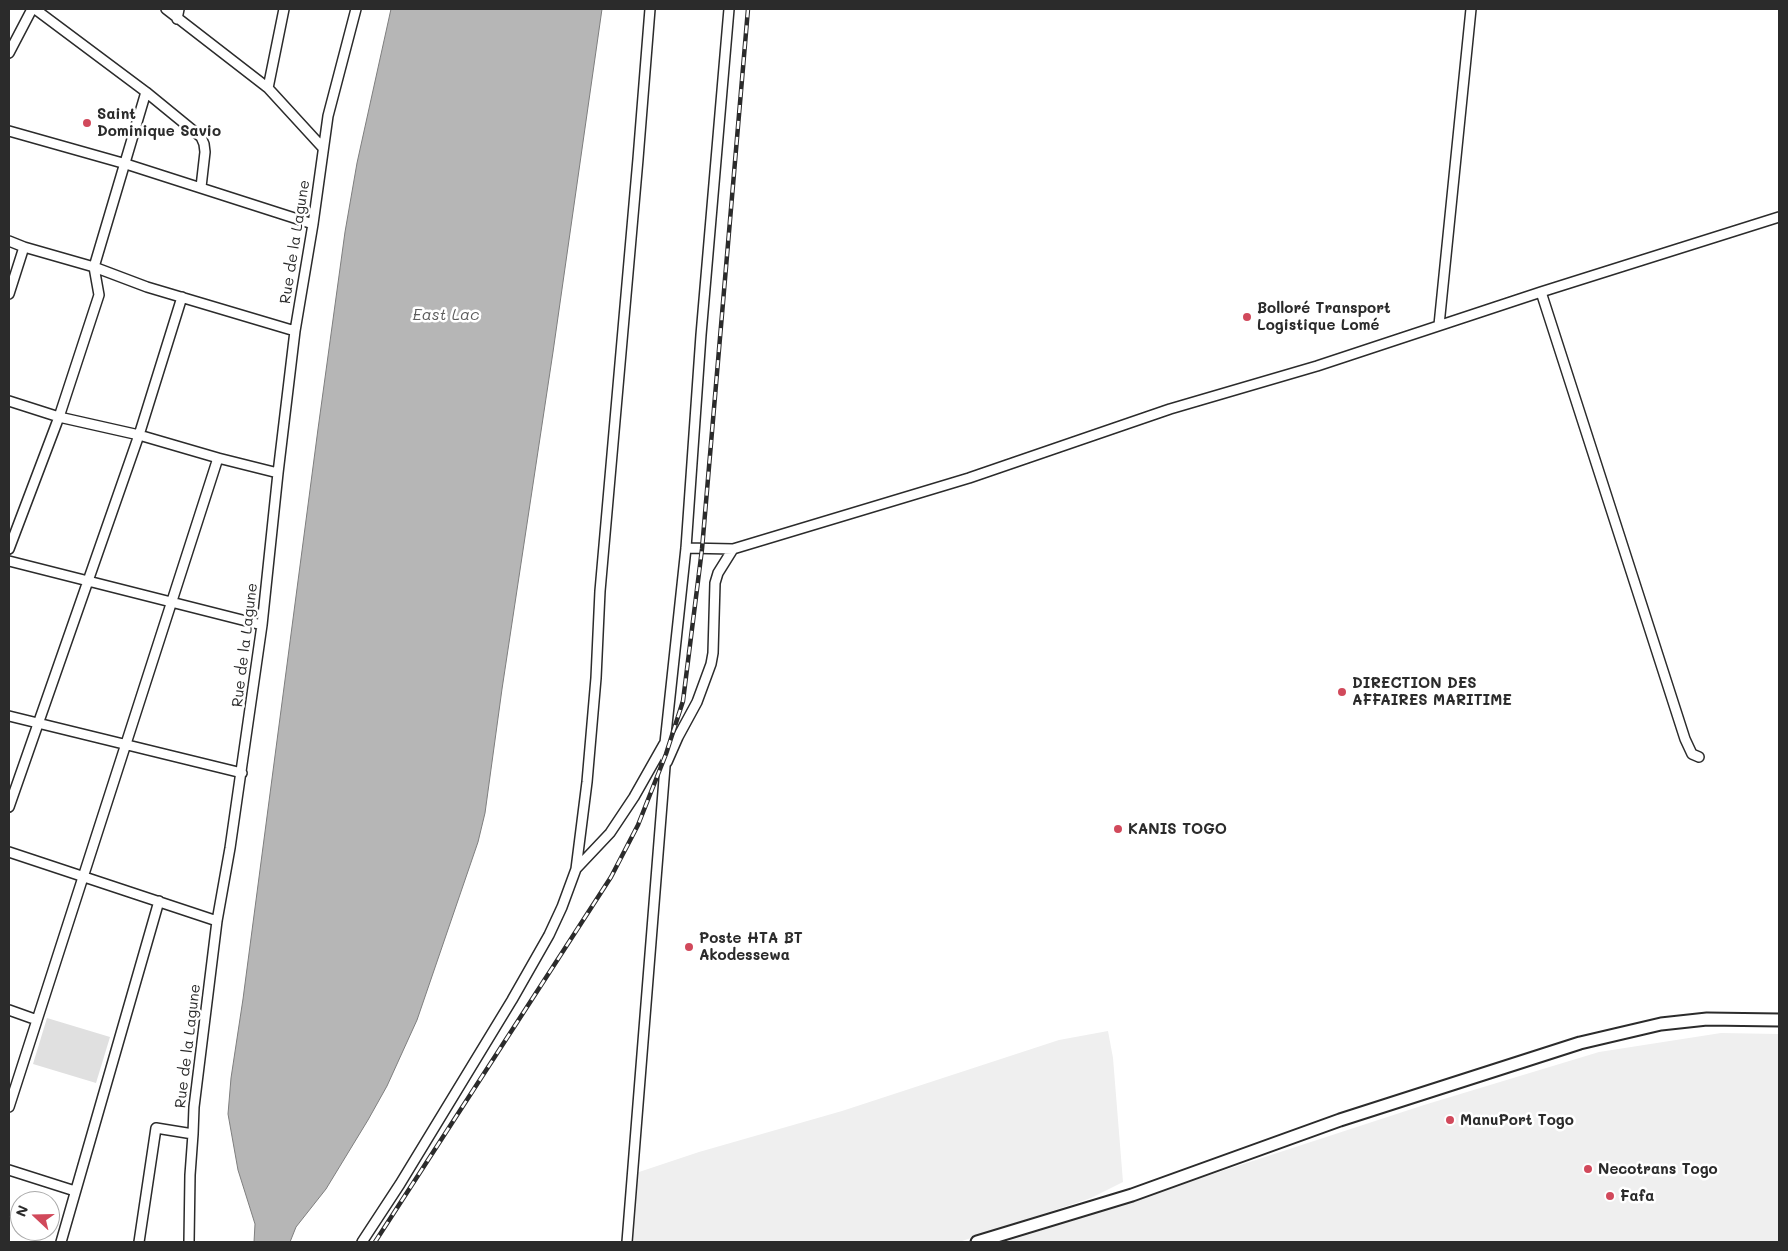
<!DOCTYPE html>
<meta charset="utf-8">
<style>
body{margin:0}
#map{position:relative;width:1788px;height:1251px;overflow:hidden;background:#fff;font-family:Mali,sans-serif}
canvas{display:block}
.frame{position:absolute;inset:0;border:10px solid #2b2b2b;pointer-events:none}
.north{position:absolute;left:10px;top:1191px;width:50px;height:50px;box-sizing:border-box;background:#fff;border:1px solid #aaa;border-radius:50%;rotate:291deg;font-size:14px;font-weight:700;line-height:20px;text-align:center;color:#2b2b2b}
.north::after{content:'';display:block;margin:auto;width:18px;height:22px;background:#d1495b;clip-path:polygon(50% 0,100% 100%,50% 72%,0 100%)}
</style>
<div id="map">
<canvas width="1788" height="1251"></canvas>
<div class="frame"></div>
<div class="north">N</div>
</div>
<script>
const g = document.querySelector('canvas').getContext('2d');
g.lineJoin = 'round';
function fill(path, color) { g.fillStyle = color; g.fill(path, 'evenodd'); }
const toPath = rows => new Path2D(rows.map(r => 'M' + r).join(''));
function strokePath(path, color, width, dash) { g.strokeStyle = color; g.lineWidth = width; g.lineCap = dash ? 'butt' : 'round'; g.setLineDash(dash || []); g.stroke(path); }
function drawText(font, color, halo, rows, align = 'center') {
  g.font = font + ' Mali,sans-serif'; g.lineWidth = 5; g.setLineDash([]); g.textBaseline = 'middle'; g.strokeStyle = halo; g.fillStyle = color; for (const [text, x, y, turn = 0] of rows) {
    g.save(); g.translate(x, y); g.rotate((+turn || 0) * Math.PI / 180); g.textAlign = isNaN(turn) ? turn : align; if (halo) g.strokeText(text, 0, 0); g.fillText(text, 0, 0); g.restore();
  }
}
fill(toPath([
 [1108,1031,1113,1058,1123,1182,1091,1198,959,1242,631,1242,636,1173,699,1152,842,1111,1059,1040],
 [1721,1033,1779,1034,1779,1242,1005,1242,1424,1105,1599,1052]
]), '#efefef');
fill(toPath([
 [47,1018,110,1037,96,1083,33,1064]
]), '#e0e0e0');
const water = toPath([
 [391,9,602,9,553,352,502,689,485,813,478,842,417,1020,387,1086,368,1120,326,1189,296,1227,290,1242,254,1242,255,1224,238,1170,228,1114,231,1078,243,999,318,429,345,232,357,163,391,9]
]);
fill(water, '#b6b6b6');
strokePath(water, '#7e7e7e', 1);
const minor = toPath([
 [35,9,146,92,201,137,204,144,205,152,201,187],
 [166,9,268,88,323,148],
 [177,19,179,9],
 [9,53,32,9],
 [268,88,284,9],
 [9,131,126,164,313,224],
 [9,241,24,247,94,267,147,287,295,331],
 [1541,292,1685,739,1692,754,1699,757],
 [9,294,24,247],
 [1439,325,1471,9],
 [9,401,59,417,139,435,218,458,278,473],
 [686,548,733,549,866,509,969,478,1170,409,1317,366,1541,292,1779,217],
 [9,549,59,417,99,295,94,267,146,92],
 [9,561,262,625],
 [9,716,242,773],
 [667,762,678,737,697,702,711,664,713,653,715,583,718,573,733,549],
 [9,807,139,435,182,297],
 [9,852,217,921],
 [576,869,610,833,634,797,664,744],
 [9,1010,37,1020],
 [9,1107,218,458],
 [9,1170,75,1191],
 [61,1242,159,901],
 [139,1242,156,1128,193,1134,194,1107,217,921,230,848,262,625,278,473,295,331,313,224,328,116,356,9],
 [189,1242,190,1175,193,1134],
 [362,1242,400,1184,512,1000,549,935,562,907,576,869,587,782,596,678,600,591,638,159,650,9],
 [627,1242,666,754,665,743,686,548,701,335,729,9]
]);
const major = toPath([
 [977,1242,1132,1195,1340,1120,1580,1043,1661,1024,1707,1019,1779,1020]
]);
strokePath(minor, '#2b2b2b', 12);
strokePath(major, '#2b2b2b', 15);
strokePath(minor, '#fff', 9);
strokePath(major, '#fff', 11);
const rail = toPath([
 [375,1242,611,877,638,825,666,754,683,701,702,549,748,9]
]);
strokePath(rail, '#2b2b2b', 4.5);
strokePath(rail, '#fff', 2.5, [8]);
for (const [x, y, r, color] of [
 [87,123,5,"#d1495b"],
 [1247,317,5,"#d1495b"],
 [1342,692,5,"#d1495b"],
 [1118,829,5,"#d1495b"],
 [689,947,5,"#d1495b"],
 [1450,1120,5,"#d1495b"],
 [1588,1169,5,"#d1495b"],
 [1610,1196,5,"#d1495b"]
]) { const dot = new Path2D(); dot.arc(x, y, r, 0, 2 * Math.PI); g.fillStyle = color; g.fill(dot); strokePath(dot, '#fff', 2); }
drawText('bold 15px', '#2b2b2b', '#fff', [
 ["Saint",97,114],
 ["Dominique Savio",97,131],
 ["Bolloré Transport",1257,308],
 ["Logistique Lomé",1257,325],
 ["DIRECTION DES",1352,683],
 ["AFFAIRES MARITIME",1352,700],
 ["KANIS TOGO",1128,829],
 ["Poste HTA BT",699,938],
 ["Akodessewa",699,955],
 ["ManuPort Togo",1460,1120],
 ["Necotrans Togo",1598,1169],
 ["Fafa",1620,1196]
], 'left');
drawText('15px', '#2b2b2b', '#fff', [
 ["Rue de la Lagune",295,242,-81],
 ["Rue de la Lagune",245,645,-83],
 ["Rue de la Lagune",188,1046,-83]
]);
drawText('italic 16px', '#5c5c5c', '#fff', [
 ["East Lac",446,315]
]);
</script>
